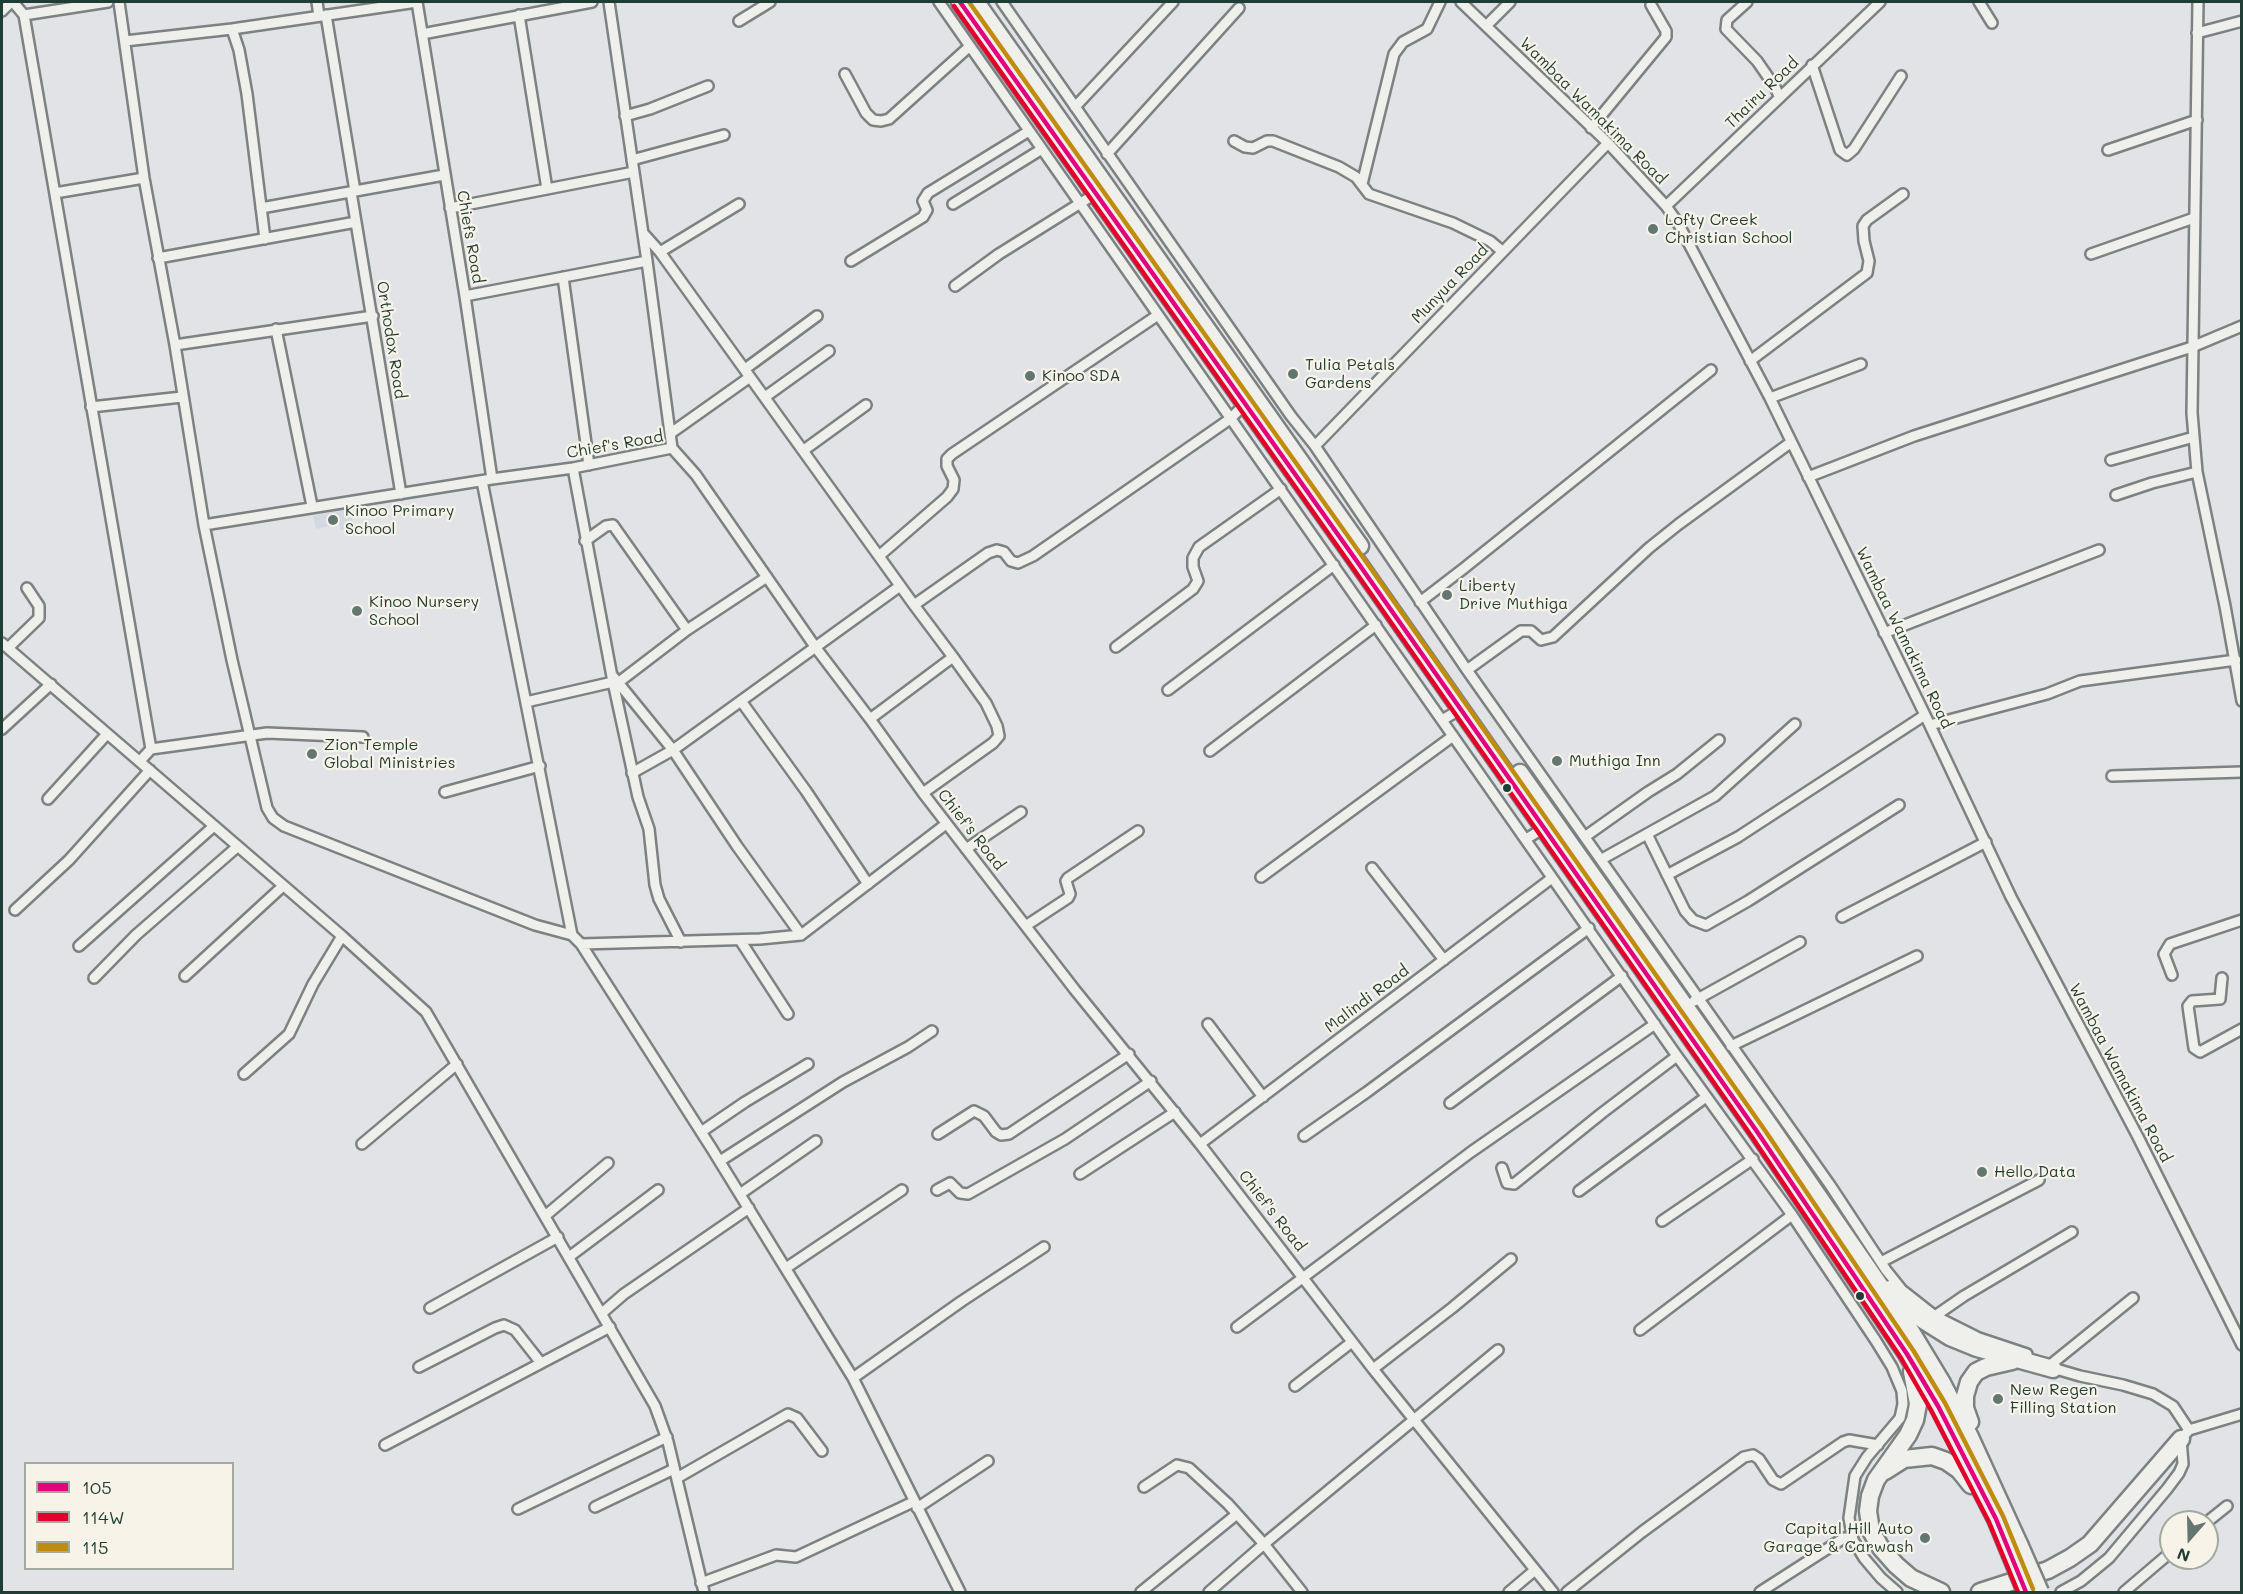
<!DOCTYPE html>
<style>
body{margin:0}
#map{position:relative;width:2243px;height:1594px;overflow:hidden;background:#e1e3e6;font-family:Mali,sans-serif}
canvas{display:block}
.frame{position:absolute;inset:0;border:3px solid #1f3d34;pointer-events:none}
.legend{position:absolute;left:24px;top:1462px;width:210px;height:108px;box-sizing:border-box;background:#f7f3e8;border:2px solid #a1aaa0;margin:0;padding:8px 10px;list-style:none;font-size:18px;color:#1f3d34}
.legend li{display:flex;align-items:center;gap:12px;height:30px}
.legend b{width:30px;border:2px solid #a1aaa0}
.north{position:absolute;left:2159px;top:1510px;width:60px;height:60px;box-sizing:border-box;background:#f7f3e8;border:2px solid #a1aaa0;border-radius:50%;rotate:200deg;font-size:16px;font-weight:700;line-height:24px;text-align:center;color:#1f3d34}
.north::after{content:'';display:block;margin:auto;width:21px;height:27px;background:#637772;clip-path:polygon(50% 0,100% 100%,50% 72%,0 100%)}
</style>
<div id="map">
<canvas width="2243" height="1594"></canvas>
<div class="frame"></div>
<ul class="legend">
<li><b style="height:8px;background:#e5007d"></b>105</li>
<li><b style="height:8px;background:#e4002b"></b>114W</li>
<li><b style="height:8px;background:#c18c0d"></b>115</li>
</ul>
<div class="north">N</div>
</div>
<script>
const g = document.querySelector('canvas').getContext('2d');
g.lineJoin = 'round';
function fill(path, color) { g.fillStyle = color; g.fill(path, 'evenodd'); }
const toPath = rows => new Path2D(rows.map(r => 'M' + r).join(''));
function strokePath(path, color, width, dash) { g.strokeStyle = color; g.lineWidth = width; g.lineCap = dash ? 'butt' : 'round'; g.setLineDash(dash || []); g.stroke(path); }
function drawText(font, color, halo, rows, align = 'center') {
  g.font = font + ' Mali,sans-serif'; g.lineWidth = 4.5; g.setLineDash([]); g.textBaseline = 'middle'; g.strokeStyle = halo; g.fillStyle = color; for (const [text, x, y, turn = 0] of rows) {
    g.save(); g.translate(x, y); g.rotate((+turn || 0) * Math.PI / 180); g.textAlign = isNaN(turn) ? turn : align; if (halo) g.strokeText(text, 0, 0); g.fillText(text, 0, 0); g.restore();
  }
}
fill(toPath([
 [350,508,354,528,341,530,339,524,316,529,313,516]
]), '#d3d9e3');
const street = toPath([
 [13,2,24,15,151,749,140,761],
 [119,2,144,178,175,345,204,525,232,660,267,808,273,818,284,826,535,925,572,935],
 [317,2,319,16],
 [417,2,465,296,492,479],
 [609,2,647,261,672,448],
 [939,2,1677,1056,1792,1215,1876,1341,1892,1367,1902,1391,1903,1404,1900,1418,1867,1457,1855,1476,1849,1518,1853,1540,1864,1558,1881,1578,1897,1592],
 [1002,2,1291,416,1315,446,1467,670,1830,1185,1886,1270,1902,1290,1935,1316,1979,1338,2027,1354],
 [1461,2,1608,143,1666,206,1678,223,1770,398,1925,715,2011,897,2138,1137,2242,1345],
 [1747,2,1727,20,1726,29,1757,61,1775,87,1779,96],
 [1979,2,1992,23],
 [2198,2,2192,413,2197,472,2225,606,2242,701],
 [2,11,11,2],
 [24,15,108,2],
 [326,15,355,191],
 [519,15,547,189],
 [739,21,770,2],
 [1486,26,1510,2],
 [232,29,239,50,247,94,265,239],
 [2197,33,2242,21],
 [422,34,592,2],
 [125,41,232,29,417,2],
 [1812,65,1840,150,1847,155,1854,149,1901,76],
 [845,74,866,113,873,120,881,121,889,119,970,46],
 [1075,107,1173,2],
 [625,116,650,109,708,86],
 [1591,128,1666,37,1666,31,1651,5],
 [1234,141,1245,147,1253,148,1267,141,1273,141,1339,167,1356,177,1369,194,1453,223,1490,241,1502,251],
 [2108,150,2197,120],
 [1107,154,1239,8],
 [632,160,724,135],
 [1362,184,1394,54,1403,42,1427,29,1440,2],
 [351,192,401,494],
 [55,193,144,178],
 [953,204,1042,149],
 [1666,206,1880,2],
 [261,208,444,175],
 [450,208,634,172],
 [643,233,660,252,914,605,953,657,986,703,997,726,999,736,993,743,923,793],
 [660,252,739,204],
 [2091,254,2194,218],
 [158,258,356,222],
 [851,261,923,217,927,210,923,201,928,193,1029,131],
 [563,277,589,465],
 [955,286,999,254,1095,194],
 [465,296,647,261],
 [276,329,312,506],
 [175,345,373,316],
 [1750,361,1867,273,1869,261,1864,241,1863,226,1867,220,1903,194],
 [745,369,817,316],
 [765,397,829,351],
 [1770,398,1861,364],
 [91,407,182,397],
 [671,433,750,377],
 [1315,446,1608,143],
 [804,450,866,405],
 [2111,460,2194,437],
 [573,468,613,682,638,797,649,829,655,885,659,899,681,942],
 [1808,477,1914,436,2192,347,2242,326],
 [482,481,572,935,581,944,712,1149,853,1378,960,1592],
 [2116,495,2152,483,2197,472],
 [204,525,492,479,573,468,672,448,696,475,816,648,870,719,923,793,1075,990,1200,1144,1373,1369,1553,1592],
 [585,541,606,526,613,525,687,630],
 [879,556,947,497,953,489,954,480,947,466,947,459,952,454,1158,315],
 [1420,602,1463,569,1711,370],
 [914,605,988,553,997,550,1004,552,1011,561,1018,563,1033,556,1230,419,1245,404],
 [1884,633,2099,550],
 [2,643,342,936,426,1012,655,1406,668,1442,704,1592],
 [1116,647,1193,589,1198,581,1193,567,1193,558,1199,547,1281,489],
 [8,648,39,618,39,606,27,588],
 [1467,670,1521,631,1531,631,1541,640,1553,637,1649,548,1679,524,1790,443],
 [612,675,673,750,737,846,801,935],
 [619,682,687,630,767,577],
 [1168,690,1334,565],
 [741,701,806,791,868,884],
 [526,702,613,682],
 [870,719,953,657],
 [1442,720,1461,709],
 [1930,725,2047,694,2080,681,2236,660],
 [2,729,51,684],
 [151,749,267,733,363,737],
 [1210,751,1376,625],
 [632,773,673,750,900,586],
 [2112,776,2242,772],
 [445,792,540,766],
 [48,799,107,734],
 [1647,834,1685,911,1693,920,1706,925,1748,901,1899,805],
 [1586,836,1648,792,1677,774,1719,740],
 [1526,839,1544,828],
 [966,849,1021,812],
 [1602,859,1715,796,1795,724],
 [1372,868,1444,960],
 [1667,875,1738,837,1925,715],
 [1261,877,1453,736],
 [15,910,69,860,150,770],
 [1842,917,1986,842],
 [1027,925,1068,898,1070,894,1066,881,1068,878,1138,831],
 [740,940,788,1014],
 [581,944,760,939,801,935,946,824],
 [79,946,214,826],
 [2172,975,2164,954,2170,944,2242,920],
 [185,976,283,886],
 [94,978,136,935,237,847],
 [2222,978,2220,999,2192,1001,2188,1006,2194,1048,2200,1052,2242,1029],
 [1694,1001,1800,942],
 [1208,1024,1263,1097],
 [1731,1046,1917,956],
 [244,1074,289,1034,313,984,342,936],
 [1450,1103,1622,976],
 [701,1132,745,1102,808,1064],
 [938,1134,974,1111,984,1116,996,1132,1001,1135,1009,1134,1129,1054],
 [1304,1136,1367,1092,1589,928],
 [362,1144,457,1064],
 [1200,1144,1552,878],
 [720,1161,843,1082,908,1047,932,1031],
 [1502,1168,1507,1183,1514,1184,1602,1113,1677,1056],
 [1080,1174,1175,1112],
 [937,1190,950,1183,960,1193,968,1194,1065,1139,1151,1081],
 [1579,1191,1706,1097],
 [740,1194,816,1141],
 [545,1216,608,1163],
 [1662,1221,1753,1159],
 [569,1257,658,1190],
 [1881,1262,2039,1180],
 [786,1268,902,1190],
 [430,1308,558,1237],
 [602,1313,624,1294,749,1208],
 [1935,1316,1964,1296,2072,1232],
 [1237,1327,1471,1152,1655,1024],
 [1640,1330,1792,1215],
 [2049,1366,2133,1298],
 [419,1367,495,1328,504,1325,515,1330,541,1363],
 [2049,1367,2080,1376,2123,1385,2153,1394,2173,1406,2189,1430],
 [1373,1369,1452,1308,1511,1259],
 [853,1378,962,1301,1044,1247],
 [1295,1386,1352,1342],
 [385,1445,610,1327],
 [677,1478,788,1414,797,1418,822,1451],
 [1144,1487,1177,1465,1189,1468,1228,1504,1264,1544,1302,1592],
 [595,1507,674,1469],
 [917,1508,988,1461],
 [518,1509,667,1437],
 [2207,1522,2227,1506],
 [701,1583,776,1555,796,1557,913,1502],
 [1141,1592,1237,1514],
 [1209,1592,1264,1544,1498,1350],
 [1509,1592,1535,1570],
 [1567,1592,1642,1532,1744,1457,1753,1455,1759,1459,1773,1480,1781,1484,1843,1442,1849,1440,1878,1445],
 [1760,1592,1844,1538,1853,1540],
 [2061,1592,2081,1581,2109,1558,2167,1489,2179,1473,2183,1464,2181,1439,2189,1430,2242,1414],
 [2124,1592,2171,1552]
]);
const highway = toPath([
 [960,2,1356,560,1758,1133,1907,1354,1938,1406,1996,1519,2010,1553],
 [976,2,1360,546],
 [1520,773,1772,1129,1907,1325,1942,1383,1970,1437,2019,1544],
 [1890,1289,1923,1320,1950,1337,1977,1348,2053,1369],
 [1912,1372,1918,1404,1915,1420,1908,1435,1876,1480,1870,1496,1868,1511,1871,1531,1881,1548,1896,1565,1911,1578,1941,1592],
 [1970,1422,1965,1408,1965,1396,1969,1382,1976,1372,1986,1367,2012,1361],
 [1885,1471,1904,1459,1932,1456,1946,1461,1959,1470,1971,1485],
 [1980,1592,2048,1570,2070,1558,2090,1544,2181,1439]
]);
strokePath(street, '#7c8282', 14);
strokePath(highway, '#7c8282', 21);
strokePath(street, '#efefec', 9);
strokePath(highway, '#efefec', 16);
const highwayBridge = toPath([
 [2019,1544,2040,1592],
 [2010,1553,2026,1592]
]);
strokePath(highwayBridge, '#7c8282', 21, []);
strokePath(highwayBridge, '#efefec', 16);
strokePath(toPath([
 [960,2,1356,560,1758,1133,1907,1354,1938,1406,1996,1519,2026,1592]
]), '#e5007d', 4.5);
strokePath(toPath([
 [954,6,1350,564,1752,1137,1901,1358,1931,1410,1989,1522,2018,1592]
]), '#e4002b', 4.5);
strokePath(toPath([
 [969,2,1362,556,1764,1129,1913,1350,1945,1403,2003,1516,2033,1589]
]), '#c18c0d', 4.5);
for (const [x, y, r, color] of [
 [1653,229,6,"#637772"],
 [1293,374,6,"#637772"],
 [1030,376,6,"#637772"],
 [333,520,6,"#637772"],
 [1447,595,6,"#637772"],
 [357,611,6,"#637772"],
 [312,754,6,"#637772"],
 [1557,761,6,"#637772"],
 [1507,788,5,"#1f3d34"],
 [1982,1172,6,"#637772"],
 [1860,1296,5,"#1f3d34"],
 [1998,1399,6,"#637772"],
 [1925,1538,6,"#637772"]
]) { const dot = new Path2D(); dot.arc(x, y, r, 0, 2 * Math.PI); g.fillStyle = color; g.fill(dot); strokePath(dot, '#f7f3e8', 2); }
drawText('16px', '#1f3d34', '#f7f3e8', [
 ["Thairu Road",1762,93,-44],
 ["Wambaa Wamakima Road",1593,111,45],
 ["Chiefs Road",470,237,80],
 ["Munyua Road",1450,284,-46],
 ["Orthodox Road",391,340,81],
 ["Chief's Road",615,445,-10],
 ["Wambaa Wamakima Road",1904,638,64],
 ["Chief's Road",971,830,52],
 ["Malindi Road",1367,999,-37],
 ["Wambaa Wamakima Road",2120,1073,62],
 ["Chief's Road",1272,1211,52]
]);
drawText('16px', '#1f3d34', '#f7f3e8', [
 ["Lofty Creek",1665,220],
 ["Christian School",1665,238],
 ["Tulia Petals",1305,365],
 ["Gardens",1305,383],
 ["Kinoo SDA",1042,376],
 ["Kinoo Primary",345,511],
 ["School",345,529],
 ["Liberty",1459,586],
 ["Drive Muthiga",1459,604],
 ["Kinoo Nursery",369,602],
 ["School",369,620],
 ["Zion Temple",324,745],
 ["Global Ministries",324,763],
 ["Muthiga Inn",1569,761],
 ["Hello Data",1994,1172],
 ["New Regen",2010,1390],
 ["Filling Station",2010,1408],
 ["Capital Hill Auto",1913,1529,"right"],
 ["Garage & Carwash",1913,1547,"right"]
], 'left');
</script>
